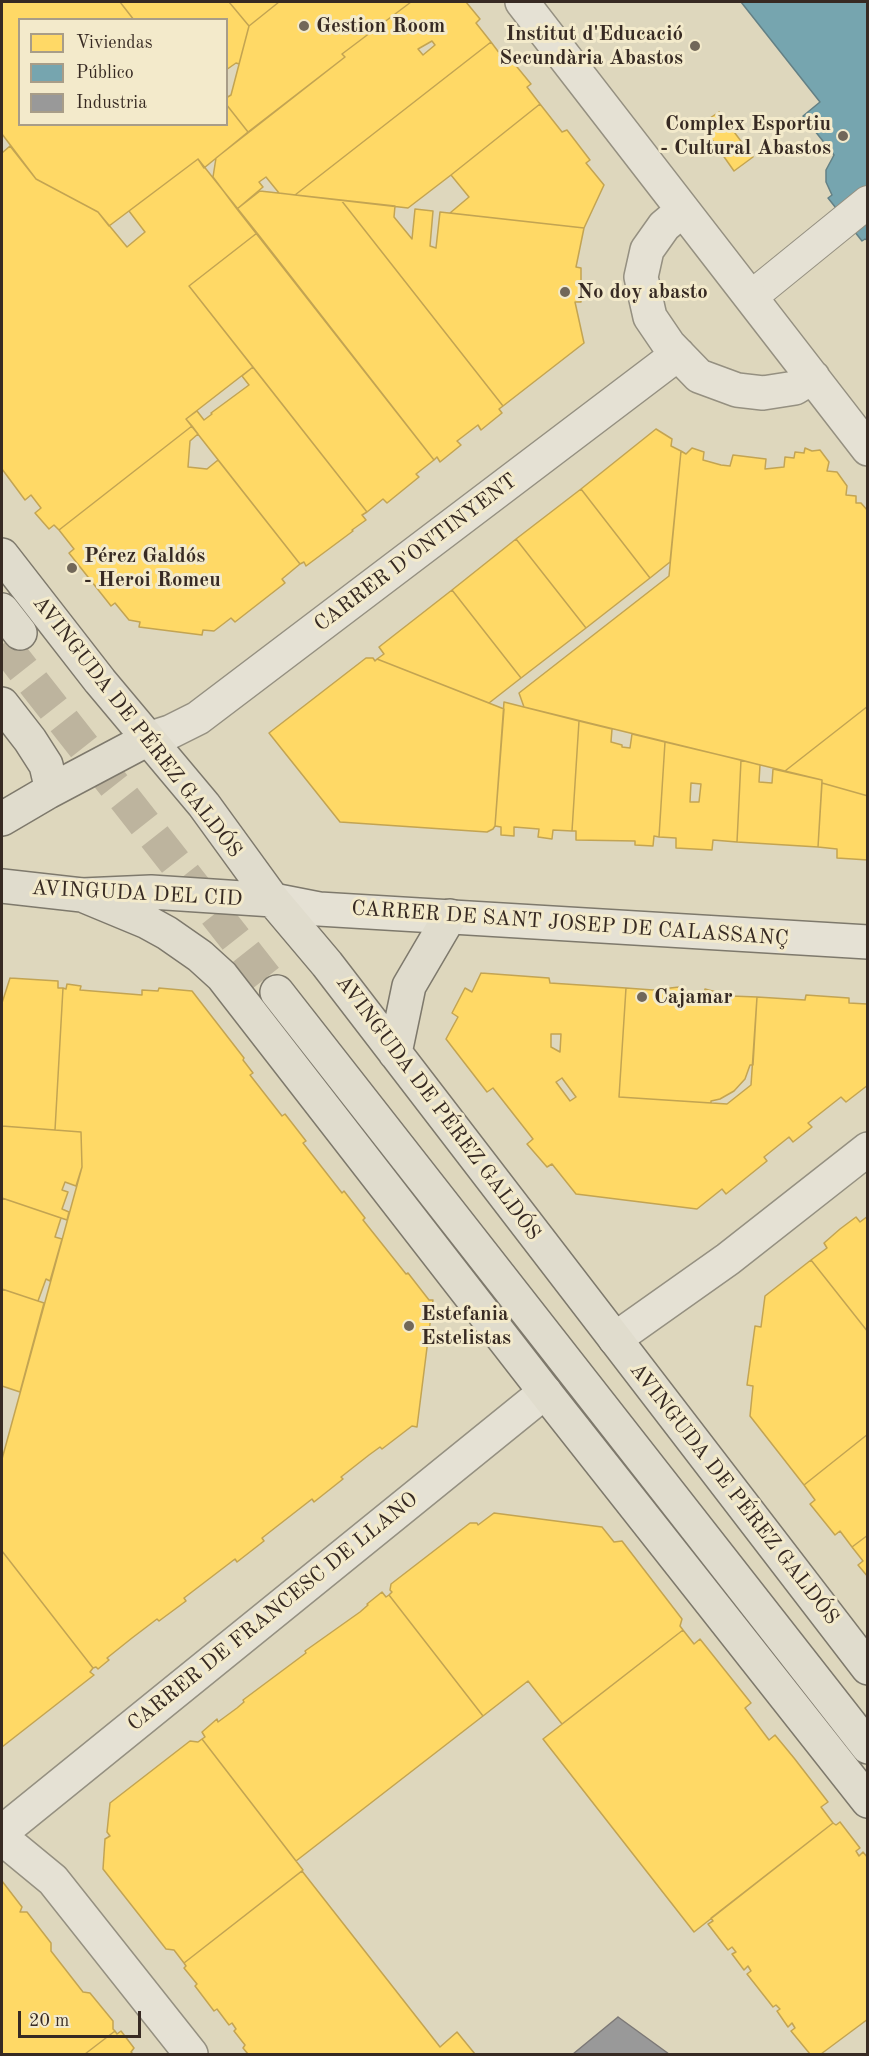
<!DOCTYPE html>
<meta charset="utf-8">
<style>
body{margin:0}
#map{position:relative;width:869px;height:2056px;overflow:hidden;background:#ded7bd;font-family:"Old Standard TT",serif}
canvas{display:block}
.frame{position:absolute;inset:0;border:3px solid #372a23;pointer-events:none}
.legend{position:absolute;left:18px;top:18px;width:210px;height:108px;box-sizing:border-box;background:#f3eacb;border:2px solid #a89d88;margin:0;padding:8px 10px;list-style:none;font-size:18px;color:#372a23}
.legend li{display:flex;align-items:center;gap:12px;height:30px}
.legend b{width:30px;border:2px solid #a89d88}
.scale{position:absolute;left:18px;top:2011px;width:123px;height:27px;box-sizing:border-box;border:3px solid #372a23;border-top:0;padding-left:8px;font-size:18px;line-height:21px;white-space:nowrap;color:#372a23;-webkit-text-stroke:4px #f3eacb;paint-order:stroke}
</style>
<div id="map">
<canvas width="869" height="2056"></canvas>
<div class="frame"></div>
<ul class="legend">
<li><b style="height:16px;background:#ffd966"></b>Viviendas</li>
<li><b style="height:16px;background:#76a5af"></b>Público</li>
<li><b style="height:16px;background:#999"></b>Industria</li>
</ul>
<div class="scale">20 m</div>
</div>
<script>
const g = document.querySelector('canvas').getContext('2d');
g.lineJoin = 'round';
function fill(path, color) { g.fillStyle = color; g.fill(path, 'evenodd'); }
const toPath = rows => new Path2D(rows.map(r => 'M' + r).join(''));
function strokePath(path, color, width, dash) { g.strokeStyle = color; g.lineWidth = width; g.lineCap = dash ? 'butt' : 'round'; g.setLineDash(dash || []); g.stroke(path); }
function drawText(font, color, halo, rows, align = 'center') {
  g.font = font + ' "Old Standard TT",serif'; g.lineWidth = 6; g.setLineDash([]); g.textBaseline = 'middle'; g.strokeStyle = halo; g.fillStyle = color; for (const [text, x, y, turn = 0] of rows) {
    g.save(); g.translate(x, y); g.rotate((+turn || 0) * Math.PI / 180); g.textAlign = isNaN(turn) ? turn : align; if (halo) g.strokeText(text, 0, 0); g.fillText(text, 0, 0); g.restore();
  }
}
const homes = toPath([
 [2,2,120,2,134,20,20,20,20,124,226,124,226,104,248,132,204,168,198,159,109,226,98,212,36,179,2,134,2,2],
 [120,2,229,2,249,26,239,64,236,63,226,70,226,20,134,20,120,2],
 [229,2,279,2,249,26,229,2],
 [279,2,411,2,342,54,345,57,248,132,226,104,226,98,231,95,249,26,279,2],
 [411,2,466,2,480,19,476,23,491,42,295,195,279,193,266,177,259,182,263,187,237,209,213,177,216,158,345,57,342,54,411,2],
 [432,41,435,45,423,55,418,49,432,41],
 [491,42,503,58,508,55,513,62,531,84,527,87,540,104,451,175,408,208,295,195,491,42],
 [540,104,562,132,567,130,590,160,586,163,604,185,584,228,450,213,469,197,451,175,540,104],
 [719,112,753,157,734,171,701,124,719,112],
 [10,146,36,179,98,212,127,247,145,232,129,211,198,159,257,233,189,286,253,367,186,419,192,426,59,530,54,525,49,529,35,513,41,508,31,495,25,500,2,469,2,153,10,146],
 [260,191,341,200,503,406,499,409,502,413,481,430,478,425,457,441,461,445,440,462,437,457,434,460,237,209,260,191],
 [341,200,395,206,394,217,412,239,415,209,433,211,430,246,436,248,440,212,584,228,576,267,581,268,581,302,575,302,584,343,503,406,341,200],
 [257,233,434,460,416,474,419,477,387,503,383,499,367,512,189,286,257,233],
 [253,367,367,512,362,515,366,520,352,530,353,531,306,566,304,562,300,564,186,419,197,411,204,420,212,414,211,413,249,385,242,376,253,367],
 [192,426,198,434,190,441,188,467,207,469,218,460,300,564,282,579,285,583,235,622,231,618,214,631,203,630,202,635,139,627,140,622,129,620,115,603,111,606,69,553,74,549,59,530,192,426],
 [656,429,672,439,671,446,681,451,670,562,650,578,581,489,656,429],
 [692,448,704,452,703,460,721,465,730,466,733,455,766,459,765,469,784,467,785,457,794,458,795,452,804,453,805,448,812,451,820,450,829,462,827,471,837,472,847,486,846,495,856,496,856,503,861,503,868,511,868,706,785,771,524,707,519,693,669,576,681,451,686,454,692,448],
 [581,489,650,578,586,628,516,539,581,489],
 [516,539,586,628,521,678,452,590,516,539],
 [452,590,521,678,489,703,377,659,384,654,379,647,452,590],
 [366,658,373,658,375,661,377,659,504,709,495,826,493,829,487,832,340,822,269,733,366,658],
 [504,702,579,721,572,831,553,830,552,839,538,837,539,829,514,827,514,836,501,835,501,827,495,826,504,702],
 [868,706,868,796,822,783,822,780,785,771,868,706],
 [579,721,612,729,611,742,622,745,622,747,630,748,632,734,665,742,659,837,654,836,653,846,635,845,635,841,576,840,576,831,572,831,579,721],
 [665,742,741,760,737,842,713,840,712,850,676,848,676,838,659,837,665,742],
 [691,783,701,784,699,802,690,802,691,783],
 [741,760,760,765,759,782,772,783,773,769,822,780,818,847,737,842,741,760],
 [822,783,868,796,868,860,837,858,837,849,818,847,822,783],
 [481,973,549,978,550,983,626,988,619,1097,727,1104,751,1085,757,997,805,1000,806,995,849,998,849,1003,867,1004,868,1085,846,1102,841,1097,808,1123,812,1127,793,1142,789,1137,764,1157,767,1161,726,1194,722,1189,697,1209,576,1194,552,1164,547,1167,527,1144,533,1139,493,1088,487,1092,446,1039,458,1017,452,1013,465,988,472,992,481,973],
 [551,1034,561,1034,560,1052,551,1047,551,1034],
 [562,1078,576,1097,570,1101,556,1082,562,1078],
 [10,978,58,981,58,988,63,988,55,1130,2,1126,2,1003,10,978],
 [67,984,81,986,80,990,142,995,142,990,158,991,159,988,192,991,244,1058,243,1060,253,1073,250,1075,282,1116,285,1114,306,1141,303,1143,342,1193,344,1191,365,1218,363,1220,406,1274,408,1273,429,1300,433,1300,417,1427,412,1426,382,1449,380,1447,369,1455,341,1477,343,1479,314,1502,312,1499,262,1538,264,1541,237,1562,235,1559,184,1598,186,1601,159,1621,157,1619,132,1638,107,1658,109,1660,98,1669,96,1667,93,1668,2,1551,2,1459,82,1167,81,1132,55,1130,63,988,66,989,67,984],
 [679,987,680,992,704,994,705,989,731,996,757,997,753,1065,750,1065,745,1079,734,1091,720,1099,711,1101,711,1103,619,1097,626,988,653,990,679,987],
 [2,1126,81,1132,82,1167,76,1186,65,1182,62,1190,68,1192,62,1209,69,1212,67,1220,2,1198,2,1126],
 [2,1198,61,1218,55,1237,62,1239,50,1281,46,1279,38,1301,2,1289,2,1198],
 [868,1216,868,1332,811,1260,827,1248,824,1243,840,1229,856,1217,860,1222,868,1216],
 [811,1260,868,1332,868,1434,804,1485,750,1416,753,1386,747,1385,755,1326,761,1327,765,1296,811,1260],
 [2,1289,44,1303,20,1392,2,1386,2,1289],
 [868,1434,868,1535,852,1547,840,1531,835,1535,810,1504,815,1500,804,1485,868,1434],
 [494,1513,602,1527,614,1542,622,1541,682,1619,680,1626,683,1630,562,1724,528,1681,483,1716,389,1595,392,1592,390,1590,391,1584,470,1523,477,1523,478,1525,494,1513],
 [868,1535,868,1577,858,1565,863,1561,852,1547,868,1535],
 [2,1551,93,1668,90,1672,94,1675,2,1747,2,1551],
 [382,1592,386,1597,389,1595,483,1716,296,1861,202,1739,205,1737,202,1732,217,1719,218,1722,237,1708,244,1702,243,1700,306,1653,305,1651,360,1612,368,1605,367,1604,382,1592],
 [683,1630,694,1644,700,1639,751,1703,745,1708,769,1740,775,1735,794,1758,828,1802,821,1807,833,1823,694,1932,543,1739,683,1630],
 [202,1739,303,1870,184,1963,174,1950,166,1949,103,1869,105,1839,110,1836,107,1832,110,1803,190,1741,198,1742,202,1739],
 [840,1822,860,1848,856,1851,859,1856,863,1852,868,1858,868,2019,821,2054,810,2054,791,2031,795,2028,792,2023,788,2027,777,2011,780,2009,776,2005,773,2007,747,1974,751,1971,748,1966,744,1970,732,1954,736,1952,732,1947,728,1950,708,1924,713,1921,711,1918,833,1823,836,1825,840,1822],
 [302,1871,440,2047,457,2032,475,2054,248,2054,243,2048,245,2045,234,2031,236,2029,232,2023,229,2025,217,2009,214,2011,195,1986,197,1984,184,1968,186,1966,184,1963,302,1871],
 [2,1881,22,1907,20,1912,27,1912,51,1943,51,1951,83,1992,90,1993,113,2021,113,2029,115,2031,85,2054,2,2054,2,1881],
 [115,2031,117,2034,121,2031,134,2048,131,2052,133,2054,85,2054,115,2031]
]);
fill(homes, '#ffd966');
strokePath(homes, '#c3a452', 1.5);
const public = toPath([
 [741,2,868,2,868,241,865,239,862,241,828,198,832,195,826,182,826,170,834,155,803,116,820,102,741,2]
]);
fill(public, '#76a5af');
strokePath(public, '#638085', 1.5);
const industry = toPath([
 [618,2017,669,2054,573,2054,618,2017]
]);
fill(industry, '#999');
strokePath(industry, '#7c7876', 1.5);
strokePath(toPath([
 [3,644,277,992]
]), '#bdb49e', 33, [33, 16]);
const pedestrian = toPath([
 [751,297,868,202]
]);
const minor = toPath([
 [522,2,868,449],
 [683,210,664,226,647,250,641,277,650,317,669,345,699,376,737,390,763,393,795,388,813,377],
 [148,739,170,732,198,718,678,354],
 [615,1339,728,1259,868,1149],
 [2,1832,545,1392],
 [2,1838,53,1880,191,2054]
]);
const secondary = toPath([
 [273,900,319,909,868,942]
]);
const primary = toPath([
 [2,555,100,681,204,805,273,900,327,964,868,1668],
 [2,610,20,633],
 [2,704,30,740,46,765,50,782,48,792],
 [2,819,48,792,148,739],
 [2,886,82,895,151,892,273,900],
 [82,895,147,922,167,933,200,956,222,976,545,1392,868,1801],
 [277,992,868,1747],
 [395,1053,409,986,450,916]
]);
strokePath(pedestrian, '#959081', 34);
strokePath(minor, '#959081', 36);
strokePath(secondary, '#7e796c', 36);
strokePath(primary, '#7e796c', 36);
strokePath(pedestrian, '#e5e1d4', 32);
strokePath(minor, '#e5e1d4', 33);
strokePath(secondary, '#e5e1d4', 33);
strokePath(primary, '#e0dccd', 33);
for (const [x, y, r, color] of [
 [304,26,6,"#716759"],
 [695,46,6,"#716759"],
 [843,136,6,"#716759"],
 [565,292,6,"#716759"],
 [72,568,6,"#716759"],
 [642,997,6,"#716759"],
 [409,1326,6,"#716759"]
]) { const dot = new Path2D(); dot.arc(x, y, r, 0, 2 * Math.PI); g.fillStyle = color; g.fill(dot); strokePath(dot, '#f3eacb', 2); }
drawText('bold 21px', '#372a23', '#f3eacb', [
 ["Gestion Room",316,26],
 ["Institut d'Educació",683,34,"right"],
 ["Secundària Abastos",683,58,"right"],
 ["Complex Esportiu",831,124,"right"],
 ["- Cultural Abastos",831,148,"right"],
 ["No doy abasto",577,292],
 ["Pérez Galdós",84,556],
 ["- Heroi Romeu",84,580],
 ["Cajamar",654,997],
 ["Estefania",421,1314],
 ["Estelistas",421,1338]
], 'left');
drawText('21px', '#372a23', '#f3eacb', [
 ["CARRER D'ONTINYENT",416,553,-37],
 ["AVINGUDA DE PÉREZ GALDÓS",137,727,52],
 ["AVINGUDA DEL CID",137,894,3],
 ["CARRER DE SANT JOSEP DE CALASSANÇ",570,924,4],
 ["AVINGUDA DE PÉREZ GALDÓS",438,1108,53],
 ["AVINGUDA DE PÉREZ GALDÓS",734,1494,52],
 ["CARRER DE FRANCESC DE LLANO",273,1612,-39]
]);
</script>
